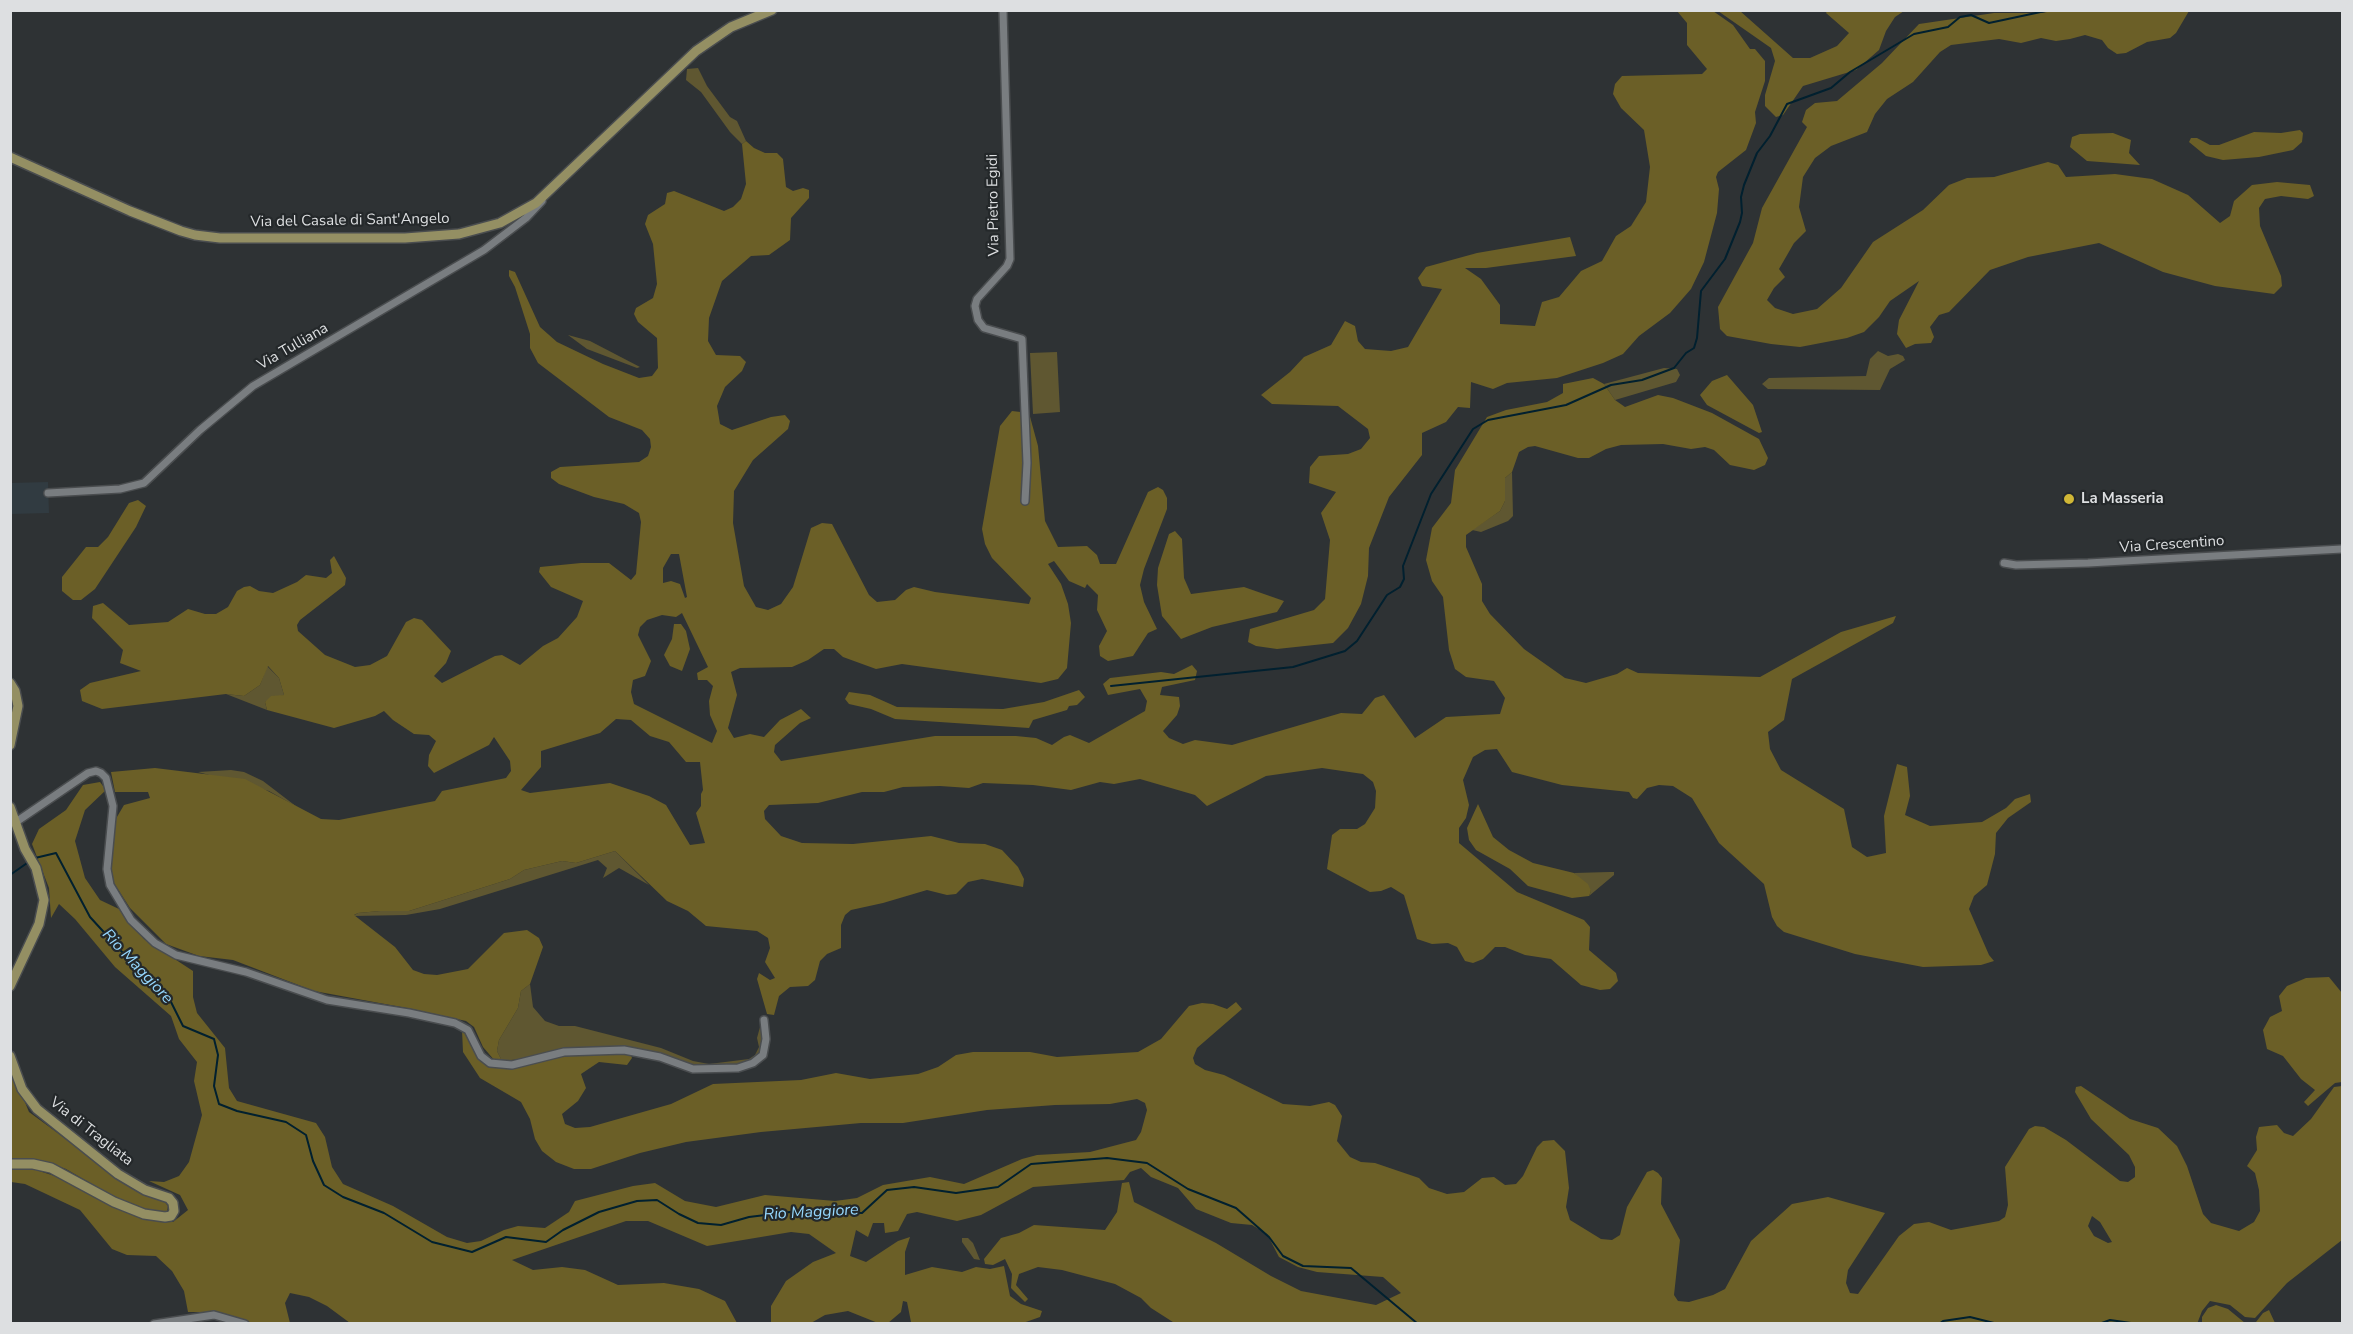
<!DOCTYPE html>
<style>
body{margin:0}
#map{position:relative;width:2353px;height:1334px;overflow:hidden;background:#2e3234;font-family:"Nunito Sans",sans-serif}
canvas{display:block}
.frame{position:absolute;inset:0;border:12px solid #dddfe1;pointer-events:none}
</style>
<div id="map">
<canvas width="2353" height="1334"></canvas>
<div class="frame"></div>
</div>
<script>
const g = document.querySelector('canvas').getContext('2d');
g.lineJoin = 'round';
function fill(path, color) { g.fillStyle = color; g.fill(path, 'evenodd'); }
const toPath = rows => new Path2D(rows.map(r => 'M' + r).join(''));
function strokePath(path, color, width, dash) { g.strokeStyle = color; g.lineWidth = width; g.lineCap = dash ? 'butt' : 'round'; g.setLineDash(dash || []); g.stroke(path); }
function drawText(font, color, halo, rows, align = 'center') {
  g.font = font + ' "Nunito Sans",sans-serif'; g.lineWidth = 4.5; g.setLineDash([]); g.textBaseline = 'middle'; g.strokeStyle = halo; g.fillStyle = color; for (const [text, x, y, turn = 0] of rows) {
    g.save(); g.translate(x, y); g.rotate((+turn || 0) * Math.PI / 180); g.textAlign = isNaN(turn) ? turn : align; if (halo) g.strokeText(text, 0, 0); g.fillText(text, 0, 0); g.restore();
  }
}
fill(toPath([
 [48,482,49,513,11,514,10,483]
]), '#313b41');
fill(toPath([
 [698,68,707,86,730,117,737,121,746,141,742,144,730,132,701,92,686,80,687,69],
 [568,335,590,341,640,367,637,368,587,349],
 [1878,351,1888,356,1898,354,1903,356,1905,360,1890,369,1880,390,1768,389,1762,384,1769,378,1866,376,1870,359],
 [1057,352,1060,412,1033,414,1030,353],
 [1664,368,1677,369,1680,375,1676,382,1615,400,1604,384],
 [1512,472,1513,516,1508,521,1481,532,1472,530,1500,511,1505,501,1505,478],
 [267,666,279,678,284,695,265,702,267,710,226,694,244,696,260,685],
 [231,770,244,772,263,781,297,807,269,791,198,772],
 [615,851,649,885,619,868,603,878,607,868,598,860,440,909,406,915,353,916,358,913,380,911,409,911,510,879,524,870,562,861,576,863],
 [1609,872,1614,872,1614,875,1589,896,1591,891,1574,873],
 [530,984,533,1007,545,1021,559,1026,575,1026,661,1048,693,1061,709,1064,749,1059,755,1055,759,1047,757,1038,760,1027,765,1039,761,1053,750,1062,710,1068,697,1067,625,1048,502,1061,497,1051,499,1040,518,1008,521,991],
 [962,1238,968,1238,973,1243,980,1260,974,1259,962,1242]
]), '#5f5731');
fill(toPath([
 [2057,10,2189,11,2176,33,2170,38,2147,42,2126,53,2117,54,2108,48,2102,40,2085,35,2070,39,2056,41,2041,38,2021,43,1999,39,1951,45,1940,52,1913,82,1887,99,1875,114,1867,132,1831,146,1815,158,1803,177,1799,207,1806,231,1794,243,1779,269,1785,277,1774,288,1767,300,1775,308,1793,314,1817,309,1841,288,1873,242,1923,210,1949,185,1967,178,1994,177,2048,162,2058,165,2066,177,2115,174,2152,179,2188,195,2220,223,2230,216,2234,201,2252,185,2277,182,2310,185,2314,196,2308,199,2281,196,2265,199,2259,208,2260,226,2281,276,2282,286,2274,294,2215,286,2163,272,2099,243,2028,257,1990,270,1949,312,1939,315,1930,327,1934,337,1931,343,1915,344,1906,348,1897,334,1899,320,1919,281,1890,301,1879,317,1864,332,1847,338,1800,347,1771,344,1727,336,1720,329,1718,307,1753,243,1762,208,1807,127,1802,122,1806,110,1815,103,1837,101,1882,63,1919,24,1994,13,2042,13],
 [1677,11,1713,11,1733,25,1750,49,1755,49,1765,61,1765,81,1755,112,1756,123,1746,150,1718,172,1716,177,1719,189,1717,213,1704,262,1691,289,1670,313,1639,336,1623,354,1603,363,1557,378,1507,383,1493,389,1471,382,1470,408,1458,407,1446,422,1422,433,1422,455,1389,497,1369,548,1368,576,1361,604,1348,628,1333,643,1277,649,1256,646,1248,642,1250,629,1314,610,1325,599,1330,540,1321,513,1336,492,1309,483,1310,467,1319,456,1348,454,1361,449,1370,438,1368,429,1338,406,1272,404,1261,395,1290,372,1304,357,1331,345,1345,321,1355,326,1358,341,1365,349,1391,351,1408,347,1442,289,1422,286,1418,278,1426,267,1477,253,1570,237,1576,256,1486,268,1465,268,1481,279,1500,305,1500,324,1535,326,1542,302,1559,297,1581,271,1602,261,1616,236,1631,226,1646,202,1650,167,1644,130,1621,108,1613,94,1615,84,1622,76,1702,74,1707,69,1687,45,1687,23],
 [1718,11,1740,11,1793,58,1810,58,1837,46,1849,33,1826,13,1827,11,1904,11,1895,17,1886,31,1879,50,1856,70,1803,86,1783,115,1776,117,1765,106,1765,95,1775,61,1771,48],
 [2300,130,2303,133,2302,142,2293,150,2259,157,2223,160,2206,156,2189,142,2191,138,2197,138,2210,145,2219,145,2254,132,2281,133],
 [2113,133,2131,140,2129,153,2140,165,2087,161,2070,147,2072,137,2080,134],
 [746,141,754,148,765,153,777,153,783,159,786,187,793,191,803,188,809,190,809,198,791,218,790,240,769,255,751,256,722,281,709,318,708,341,716,355,740,356,746,362,742,371,725,387,717,406,720,424,732,430,771,417,785,415,790,421,788,429,753,460,734,491,733,523,744,586,756,607,768,610,781,604,793,587,811,528,822,523,832,524,869,595,877,602,895,600,906,590,914,587,935,592,1029,604,1031,598,992,558,985,544,982,529,1000,426,1012,411,1029,413,1038,446,1045,521,1058,547,1087,546,1097,555,1100,564,1116,564,1148,492,1158,487,1163,490,1167,498,1167,509,1144,569,1140,585,1144,602,1157,629,1148,633,1133,656,1108,661,1100,656,1099,646,1107,631,1097,610,1098,595,1087,584,1085,588,1069,581,1054,561,1048,564,1061,584,1068,604,1071,623,1067,668,1058,679,1041,683,902,664,876,669,843,657,834,649,824,649,808,660,792,667,740,668,731,672,737,695,728,728,734,738,750,734,764,737,780,720,801,709,811,718,800,723,775,745,774,752,781,761,935,736,1016,736,1036,738,1052,745,1064,737,1070,735,1089,743,1145,711,1147,701,1140,689,1108,695,1103,684,1110,678,1161,672,1174,674,1192,665,1197,671,1195,680,1162,687,1160,695,1179,697,1180,706,1177,715,1163,731,1169,738,1183,744,1195,740,1232,745,1341,713,1362,714,1375,698,1384,695,1415,738,1446,717,1500,714,1505,698,1494,681,1466,677,1455,669,1449,650,1443,597,1432,581,1426,560,1432,528,1451,503,1455,470,1487,417,1506,410,1547,402,1563,393,1563,384,1593,378,1604,384,1615,400,1625,407,1658,395,1673,398,1712,413,1759,439,1768,458,1765,465,1754,470,1730,465,1714,450,1705,447,1691,449,1663,444,1621,445,1606,449,1589,458,1578,458,1535,446,1528,447,1519,452,1512,472,1505,478,1505,501,1500,511,1466,535,1466,547,1482,584,1482,601,1490,614,1524,649,1565,678,1586,683,1617,674,1627,668,1638,673,1760,677,1841,632,1896,616,1893,623,1792,679,1784,720,1768,732,1770,749,1781,770,1844,809,1852,847,1867,857,1886,853,1884,816,1897,764,1907,767,1910,796,1905,815,1930,826,1982,822,2006,808,2015,799,2030,794,2031,802,2008,818,1996,833,1995,854,1987,885,1974,896,1969,909,1989,955,1994,961,1981,965,1923,967,1855,954,1784,932,1777,926,1772,917,1764,884,1719,843,1692,798,1673,786,1659,785,1647,788,1637,799,1633,798,1629,792,1562,785,1512,772,1497,749,1485,750,1473,757,1463,780,1469,805,1466,818,1459,828,1459,843,1517,892,1584,920,1590,927,1589,950,1616,973,1618,981,1610,989,1600,990,1581,985,1551,959,1525,955,1505,947,1495,947,1483,959,1473,963,1465,961,1457,947,1448,943,1432,944,1417,939,1404,895,1391,887,1381,891,1370,892,1327,869,1332,835,1340,829,1357,829,1365,824,1375,808,1376,791,1373,782,1363,774,1322,768,1266,776,1207,806,1195,795,1140,779,1114,784,1100,782,1071,790,1033,785,983,783,969,788,940,786,903,787,884,792,862,792,818,803,769,805,764,811,765,819,781,836,802,843,853,844,931,836,959,843,985,844,1002,850,1018,867,1024,879,1023,887,982,879,968,882,956,894,947,895,927,890,883,903,851,910,845,915,841,925,841,948,827,954,820,961,815,980,808,986,790,987,779,996,774,1015,767,1014,757,979,759,973,770,980,775,978,765,962,770,948,768,938,757,931,706,926,688,911,667,901,615,851,576,863,562,861,524,870,510,879,409,911,380,911,358,913,354,915,395,947,413,970,424,974,437,975,468,969,504,933,527,930,539,938,543,947,530,984,521,991,518,1008,499,1040,497,1051,502,1061,495,1061,483,1047,474,1027,466,1021,412,1009,314,991,233,960,199,956,166,944,130,908,112,880,109,862,114,822,124,805,150,798,148,792,115,792,111,772,155,768,245,779,321,819,339,820,435,801,442,791,506,778,511,771,510,761,494,737,489,745,434,773,428,766,429,755,436,741,429,735,414,734,393,720,384,711,375,716,334,728,267,710,265,702,271,696,284,695,279,678,268,666,260,685,244,696,226,694,102,709,82,701,80,690,90,683,141,671,120,663,123,650,92,618,93,606,103,603,129,625,168,622,188,609,205,614,216,614,228,607,237,591,244,587,250,586,259,591,273,593,297,582,306,575,326,578,332,573,330,560,334,556,346,578,345,585,300,620,297,625,298,631,325,655,355,667,370,665,387,656,406,622,414,618,422,620,451,651,446,663,434,676,442,683,495,656,502,655,520,665,543,646,558,638,577,617,583,601,551,587,539,572,540,567,581,563,609,563,631,580,636,574,641,522,639,513,624,504,594,497,559,484,551,478,551,472,560,467,639,462,648,456,651,447,650,439,642,430,609,417,538,363,530,348,530,334,515,287,509,276,509,270,515,272,540,327,557,342,603,364,639,378,652,376,658,368,657,338,638,322,634,314,636,308,653,298,657,284,653,244,645,224,648,215,665,204,667,193,674,191,724,211,733,207,741,199,746,184,742,144],
 [671,554,679,554,687,597,685,598,680,584,671,581,663,583,663,568],
 [682,613,708,667,697,673,698,680,707,680,713,686,709,701,710,715,717,731,712,743,634,704,631,692,633,680,645,676,651,661,638,635,640,627,647,620,662,615,676,617],
 [616,719,631,720,650,736,669,742,686,762,700,762,703,790,701,794,701,806,696,813,705,843,690,845,666,805,649,796,610,783,530,793,521,790,541,767,541,751,600,733],
 [1727,375,1753,405,1762,432,1759,433,1707,405,1700,395,1712,381],
 [138,500,146,506,136,527,95,589,81,600,73,600,62,591,62,577,86,547,98,547,108,537,129,503],
 [1175,531,1182,539,1184,578,1191,594,1244,587,1284,601,1277,612,1212,627,1181,639,1162,616,1157,585,1158,568,1169,534],
 [674,624,681,624,686,631,690,649,682,671,670,666,664,655,672,639],
 [1079,690,1085,697,1077,705,1069,706,1067,710,1033,720,1029,728,895,719,871,709,849,704,845,699,849,692,870,695,897,707,1003,709,1044,702],
 [100,782,106,790,85,810,75,841,85,878,100,900,119,909,144,939,193,971,193,997,197,1013,225,1048,229,1088,237,1101,316,1123,325,1137,332,1167,343,1184,393,1206,447,1237,467,1243,481,1241,504,1230,518,1226,545,1228,569,1212,575,1201,633,1186,655,1183,685,1201,716,1207,765,1195,835,1201,857,1198,883,1185,930,1177,964,1184,1022,1159,1037,1155,1090,1152,1136,1140,1141,1132,1147,1110,1145,1103,1137,1099,1110,1104,1055,1105,987,1110,903,1123,861,1123,761,1132,686,1142,640,1153,591,1169,574,1169,556,1162,542,1151,535,1139,530,1119,521,1102,480,1078,463,1052,462,1030,467,1032,483,1061,492,1067,511,1068,563,1055,597,1052,631,1055,632,1058,627,1065,599,1062,581,1074,586,1088,578,1101,562,1114,565,1124,575,1128,590,1127,671,1104,713,1084,801,1080,836,1073,870,1079,918,1074,938,1067,956,1055,973,1052,1030,1052,1057,1057,1138,1052,1161,1039,1189,1006,1202,1003,1213,1004,1227,1009,1236,1002,1242,1009,1197,1048,1193,1058,1195,1064,1205,1070,1224,1075,1283,1104,1310,1106,1329,1102,1335,1105,1342,1116,1337,1141,1350,1157,1361,1162,1375,1163,1419,1178,1429,1188,1447,1194,1464,1192,1482,1178,1494,1177,1505,1185,1516,1184,1523,1176,1537,1147,1543,1141,1554,1140,1565,1151,1569,1188,1566,1207,1570,1220,1601,1239,1612,1240,1620,1235,1627,1207,1647,1172,1653,1170,1658,1173,1662,1178,1661,1204,1680,1240,1674,1295,1678,1301,1689,1302,1713,1295,1725,1289,1751,1241,1792,1204,1828,1197,1885,1213,1848,1270,1846,1283,1850,1293,1858,1294,1899,1236,1914,1224,1929,1222,1951,1230,1999,1221,2005,1217,2008,1205,2005,1167,2029,1129,2035,1126,2044,1127,2066,1140,2120,1181,2128,1182,2135,1177,2135,1167,2129,1155,2091,1119,2075,1092,2076,1087,2081,1086,2130,1119,2158,1128,2177,1146,2187,1166,2203,1214,2211,1223,2239,1231,2254,1222,2260,1211,2259,1190,2255,1173,2247,1166,2257,1150,2256,1137,2259,1127,2277,1125,2284,1133,2293,1136,2311,1119,2334,1087,2342,1086,2342,1240,2287,1283,2255,1318,2245,1317,2230,1305,2210,1301,2202,1311,2197,1324,1176,1324,1151,1308,1141,1298,1115,1284,1062,1270,1038,1267,1019,1274,1016,1285,1028,1299,1025,1302,1011,1288,1012,1274,1005,1259,993,1265,985,1264,984,1259,1001,1238,1019,1233,1034,1225,1105,1230,1117,1212,1122,1183,1129,1182,1134,1202,1216,1243,1271,1276,1301,1291,1376,1305,1401,1293,1383,1277,1317,1272,1298,1267,1279,1257,1267,1234,1252,1225,1231,1223,1196,1209,1178,1188,1151,1177,1141,1168,1130,1172,1124,1180,1033,1187,981,1215,957,1221,917,1212,907,1214,898,1231,885,1233,884,1223,873,1223,868,1237,856,1230,850,1256,866,1262,898,1241,910,1237,905,1252,905,1275,932,1267,962,1272,976,1267,990,1269,1004,1266,1010,1296,1021,1304,1042,1311,1040,1317,1023,1323,908,1323,911,1322,907,1302,903,1301,901,1312,888,1323,878,1323,848,1311,825,1315,811,1323,771,1323,771,1306,786,1281,813,1262,836,1253,809,1234,791,1232,707,1246,648,1221,626,1221,512,1260,533,1270,562,1267,585,1270,618,1285,664,1283,699,1289,725,1301,737,1323,350,1323,327,1306,309,1297,290,1293,285,1303,290,1323,249,1323,213,1312,188,1312,184,1291,172,1271,156,1256,127,1255,112,1249,80,1210,25,1184,11,1182,10,1167,33,1169,64,1179,141,1217,173,1222,188,1210,180,1195,149,1181,164,1182,179,1176,189,1162,202,1115,194,1081,197,1062,179,1039,171,1016,115,967,75,919,59,904,51,918,49,888,32,844,39,829,66,810,83,785],
 [2092,1216,2100,1222,2112,1242,2108,1243,2094,1236,2088,1226],
 [1478,804,1493,837,1509,850,1533,863,1574,873,1588,884,1591,891,1589,896,1572,898,1528,886,1510,869,1476,850,1469,840,1467,828],
 [2329,977,2342,993,2342,1082,2335,1083,2308,1106,2304,1102,2315,1090,2301,1079,2283,1056,2267,1049,2263,1030,2270,1017,2282,1011,2279,996,2287,986,2306,978],
 [10,1066,29,1112,138,1192,164,1201,168,1206,167,1212,159,1214,133,1208,66,1169,44,1161,27,1158,11,1160],
 [2216,1305,2228,1309,2245,1323,2202,1323,2202,1317,2208,1308],
 [2269,1310,2275,1323,2248,1323,2256,1322,2263,1313]
]), '#6b5f27');
strokePath(toPath([
 [1111,686,1293,667,1345,651,1357,641,1387,595,1400,587,1404,579,1403,566,1431,494,1473,429,1488,420,1566,405,1611,385,1642,380,1674,368,1686,353,1694,348,1697,338,1701,291,1725,259,1740,222,1742,213,1741,197,1744,185,1757,153,1770,136,1787,104,1831,88,1850,72,1914,34,1948,27,1960,17,1971,15,1989,23,2050,10],
 [35,858,56,853,90,917,155,988,169,998,183,1026,214,1039,218,1055,214,1086,219,1104,237,1111,286,1122,306,1135,313,1161,324,1185,343,1197,384,1213,432,1242,472,1252,506,1237,546,1242,563,1230,599,1212,637,1201,657,1200,679,1214,698,1223,721,1225,749,1217,790,1212,810,1216,841,1212,862,1213,887,1190,914,1187,956,1193,998,1187,1031,1164,1107,1158,1147,1163,1188,1189,1236,1208,1269,1237,1283,1256,1303,1266,1351,1268,1418,1324],
 [10,875,30,861],
 [1939,1324,1943,1321,1970,1317,1998,1324],
 [2099,1324,2110,1320,2138,1324]
]), '#01202f', 2);
const street = toPath([
 [1003,10,1010,259,1007,266,977,299,975,306,978,320,984,328,1022,339,1027,463,1025,501],
 [48,493,120,489,144,483,200,430,253,386,484,250,526,218,542,201],
 [2004,563,2016,565,2088,563,2342,549],
 [16,822,88,773,96,771,101,773,106,778,113,806,107,869,110,885,131,920,155,943,176,955,246,972,327,1000,409,1013,455,1023,468,1030,481,1056,490,1063,512,1065,564,1052,624,1050,660,1057,693,1069,738,1068,753,1063,763,1055,766,1039,764,1020],
 [154,1324,214,1315,245,1324]
]);
const secondary = toPath([
 [10,157,130,211,181,231,195,235,220,238,405,238,459,234,500,223,536,203,696,51,731,27,772,10],
 [10,683,15,691,18,706,10,745],
 [10,807,25,849,36,868,44,900,39,924,10,986],
 [10,1056,22,1089,37,1109,118,1174,145,1190,169,1198,173,1203,174,1211,171,1216,165,1217,144,1214,114,1202,51,1168,33,1164,10,1164]
]);
strokePath(street, '#4a4d4f', 10);
strokePath(secondary, '#4a4d4f', 12);
strokePath(street, '#797d80', 7);
strokePath(secondary, '#948f63', 9);
for (const [x, y, r, color] of [
 [2069,499,6,"#d0b736"]
]) { const dot = new Path2D(); dot.arc(x, y, r, 0, 2 * Math.PI); g.fillStyle = color; g.fill(dot); strokePath(dot, '#24282a', 2); }
drawText('15px', '#dddfe1', '#24282a', [
 ["Via Pietro Egidi",994,205,-91],
 ["Via del Casale di Sant'Angelo",350,221,-1],
 ["Via Tulliana",293,347,-30],
 ["Via Crescentino",2172,545,-4],
 ["Via di Tragliata",91,1132,38]
]);
drawText('bold 15px', '#dddfe1', '#24282a', [
 ["La Masseria",2081,499]
], 'left');
drawText('italic 16px', '#95d7fe', '#24282a', [
 ["Rio Maggiore",137,967,47],
 ["Rio Maggiore",811,1213,-3]
]);
</script>
